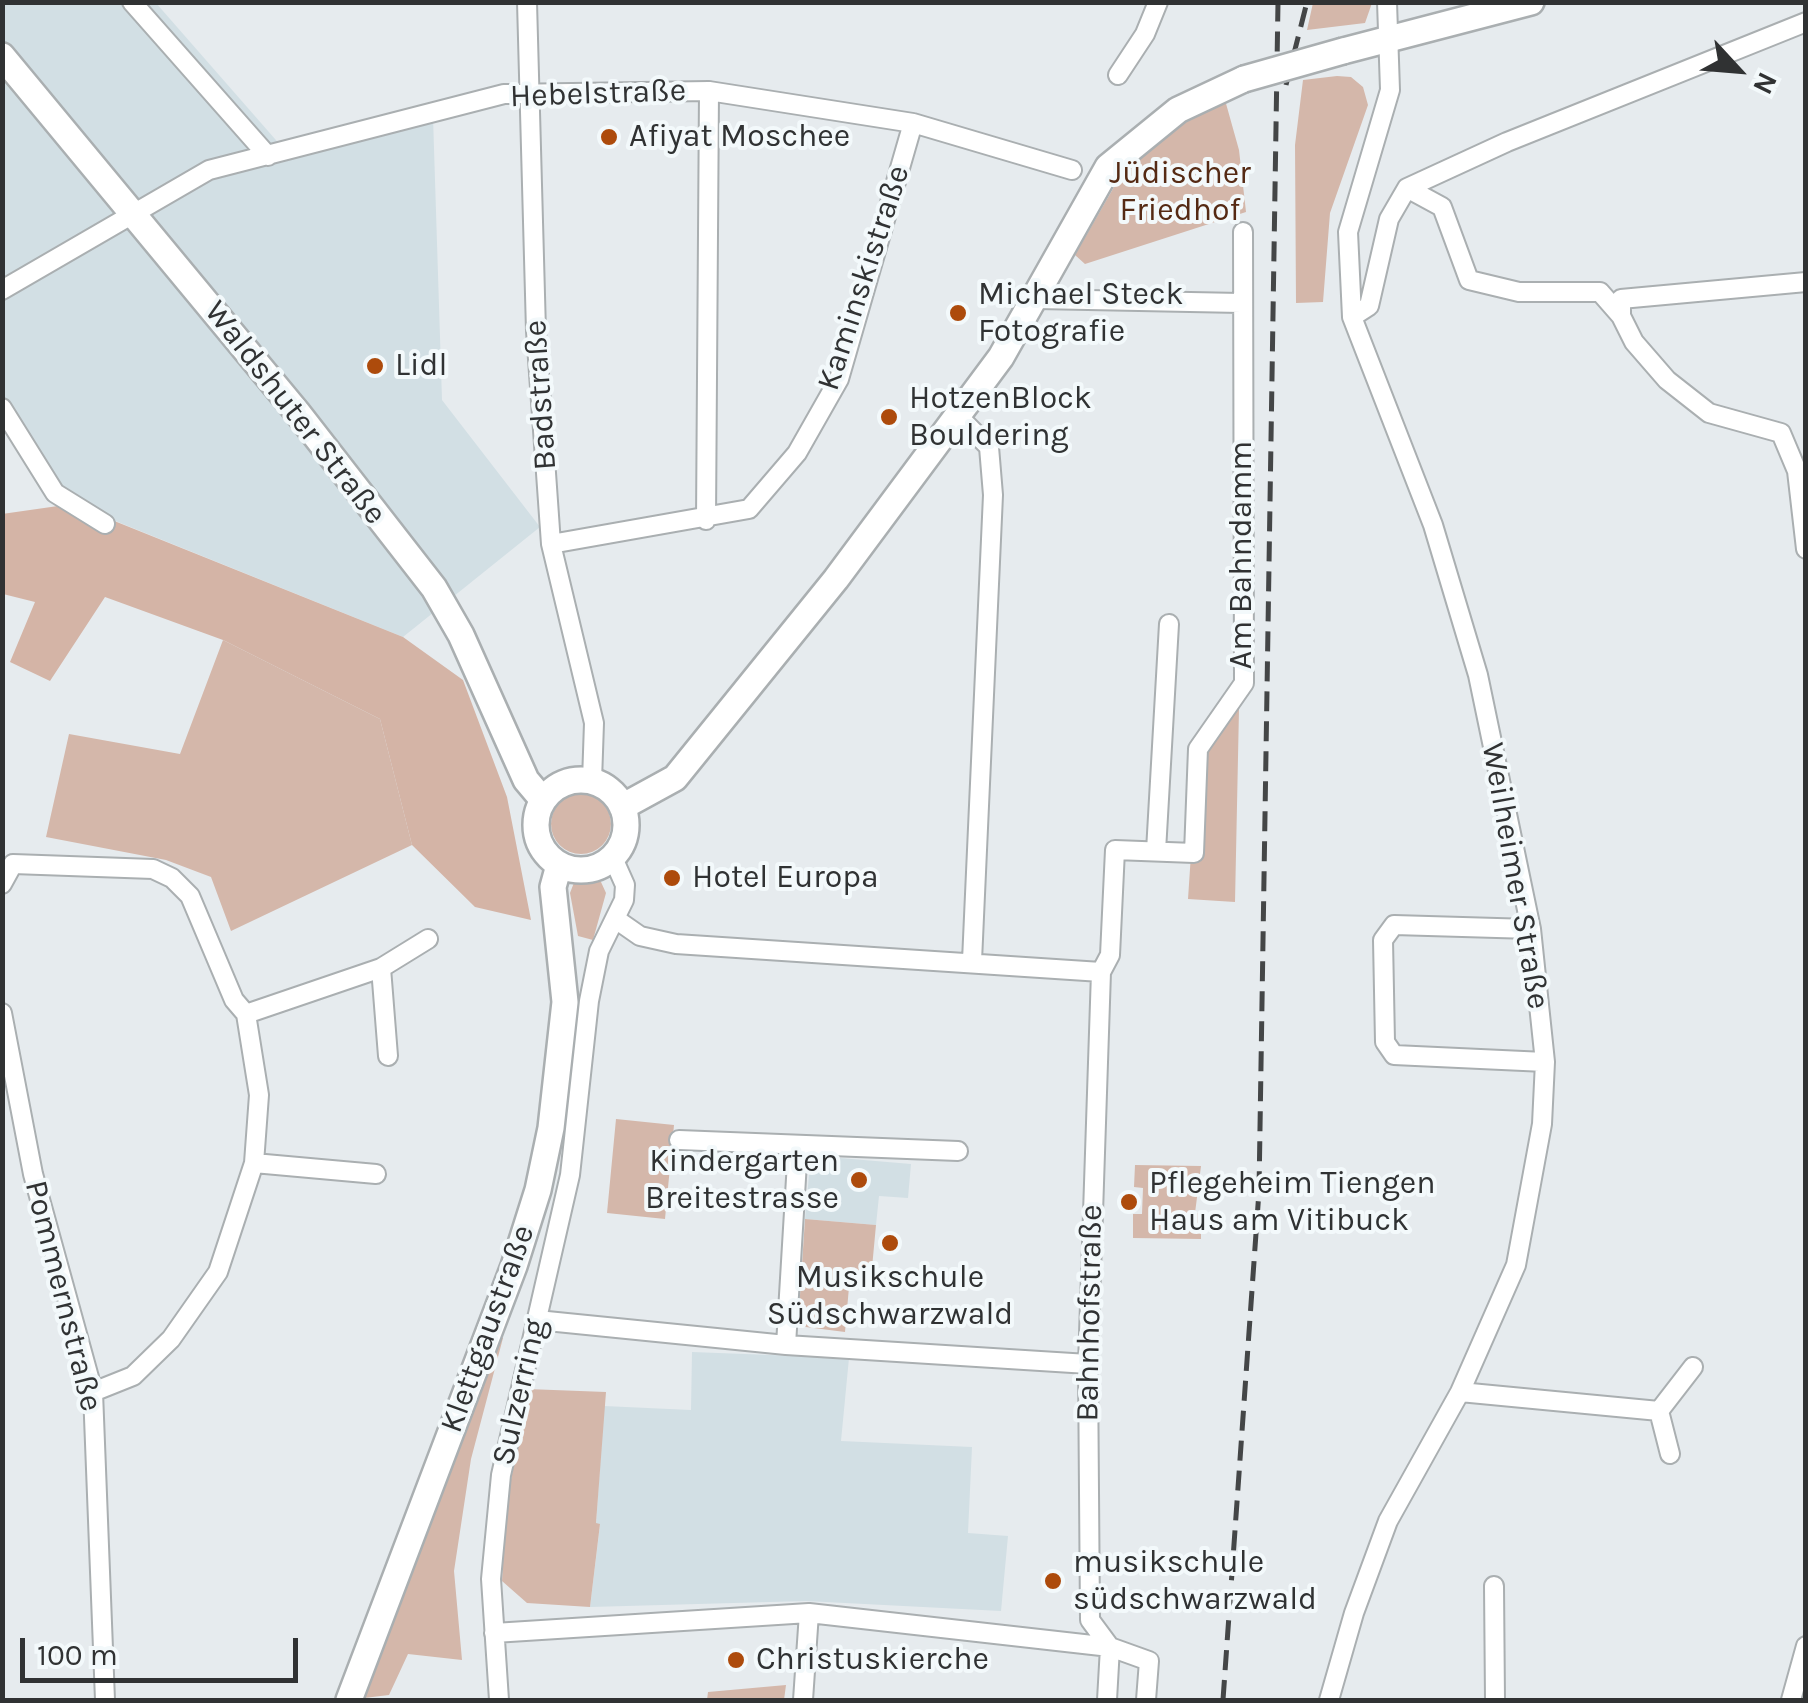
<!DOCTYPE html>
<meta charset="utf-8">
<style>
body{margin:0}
#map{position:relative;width:1808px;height:1703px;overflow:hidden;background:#e6ebee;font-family:Karla,sans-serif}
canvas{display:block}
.frame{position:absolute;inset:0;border:5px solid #303233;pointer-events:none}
.north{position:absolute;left:1688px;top:20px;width:100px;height:100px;-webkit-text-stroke:8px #f3f9fb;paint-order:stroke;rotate:116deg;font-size:28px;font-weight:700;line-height:40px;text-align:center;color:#303233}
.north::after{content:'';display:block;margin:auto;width:35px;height:45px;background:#303233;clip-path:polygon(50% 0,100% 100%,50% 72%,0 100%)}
.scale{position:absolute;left:20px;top:1638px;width:278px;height:45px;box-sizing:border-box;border:5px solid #303233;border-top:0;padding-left:12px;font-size:30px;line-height:35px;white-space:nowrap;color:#303233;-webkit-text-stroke:8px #f3f9fb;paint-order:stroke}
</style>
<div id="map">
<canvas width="1808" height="1703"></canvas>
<div class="frame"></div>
<div class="north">N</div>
<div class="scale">100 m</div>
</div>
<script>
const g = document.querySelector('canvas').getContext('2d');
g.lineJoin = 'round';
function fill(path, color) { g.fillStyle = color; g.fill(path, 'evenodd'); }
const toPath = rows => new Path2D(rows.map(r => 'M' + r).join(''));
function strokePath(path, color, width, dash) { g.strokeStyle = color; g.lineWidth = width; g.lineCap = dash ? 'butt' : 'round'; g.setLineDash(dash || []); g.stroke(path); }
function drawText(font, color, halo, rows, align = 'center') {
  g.font = font + ' Karla,sans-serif'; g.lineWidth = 8; g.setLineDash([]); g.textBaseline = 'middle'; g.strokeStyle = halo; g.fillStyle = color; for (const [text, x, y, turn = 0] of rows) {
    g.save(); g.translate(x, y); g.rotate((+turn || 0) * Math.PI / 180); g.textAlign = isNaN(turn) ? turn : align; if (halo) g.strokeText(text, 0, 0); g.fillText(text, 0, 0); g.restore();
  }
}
fill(toPath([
 [2,3,156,3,282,147,433,117,442,400,540,527,403,637,56,497,3,416],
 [828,1157,911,1164,908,1198,879,1196,876,1225,805,1219,810,1164,827,1165],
 [692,1352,849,1358,841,1441,972,1447,968,1533,1008,1536,1001,1611,806,1601,590,1607,600,1525,596,1524,604,1406,691,1410]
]), '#d2dfe4');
fill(toPath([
 [1313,3,1313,2,1372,3,1365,23,1307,30],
 [1337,76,1351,77,1363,87,1368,105,1330,213,1323,302,1296,303,1295,145,1303,80],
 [1225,100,1239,150,1246,212,1085,264,1075,255,1122,173,1181,117],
 [223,640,380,719,412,845,231,931,211,877,166,860,46,837,69,734,180,754],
 [1239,709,1235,902,1188,899,1198,749,1224,712],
 '551 824a30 30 0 1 1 60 0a30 30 0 1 1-60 0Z',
 [588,876,601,882,606,893,593,940,578,936,570,893,575,880],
 [616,1119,674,1125,665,1219,607,1213],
 [1135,1165,1201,1166,1195,1213,1201,1214,1201,1239,1133,1238,1133,1214,1142,1214,1143,1188,1134,1187],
 [805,1219,876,1225,870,1289,849,1287,845,1332,798,1326],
 [493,1333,503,1338,471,1459,454,1571,462,1660,408,1654,389,1695,364,1698],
 [527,1389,606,1392,596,1523,600,1524,590,1607,527,1603,502,1581,506,1508],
 [786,1685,784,1700,707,1700,708,1692]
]), '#d4b7aa');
fill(toPath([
 [72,504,403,637,463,680,507,797,531,920,475,907,412,845,380,719,223,640,105,597,50,681,10,662,35,602,3,594,2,514]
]), '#d4b4a6');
const minor = toPath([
 [132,2,268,156],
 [527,2,536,331,551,544,594,723,592,781],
 [1118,75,1145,34,1158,2],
 [1407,188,1507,142,1806,22],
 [1806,282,1621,299,1621,316,1634,342,1667,380,1709,413,1781,433,1797,471,1806,549],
 [2,290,209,170,504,94,709,91,913,123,1072,170],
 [1037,299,1241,303],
 [1352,317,1369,306,1389,219,1407,188,1442,207,1469,280,1519,292,1600,292,1621,316],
 [2,408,55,493,105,524],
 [959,417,989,447,993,495,972,961],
 [706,520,709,91],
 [551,544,749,509,797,453,839,379,913,123],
 [1156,851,1169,624],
 [2,884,13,864,153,869,172,878,190,896,234,1000,246,1014,259,1095,254,1163,218,1272,171,1339,133,1376,93,1392],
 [617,920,640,936,676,944,1101,972],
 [1531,929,1394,925,1383,940,1385,1042,1394,1055,1545,1062],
 [381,968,428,939],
 [2,1013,33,1174,93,1392,105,1700],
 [246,1014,381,968,388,1056],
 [679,1140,958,1151],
 [254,1163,376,1174],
 [537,1320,786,1345,1088,1364],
 [786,1345,798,1145],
 [1460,1392,1659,1411,1670,1454],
 [1659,1411,1693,1367],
 [1494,1586,1495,1700],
 [494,1633,809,1613,1110,1647],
 [499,1700,491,1579,501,1475,570,1175,589,1001,599,951,624,900,625,885,613,858],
 [803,1700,809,1613],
 [1107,1700,1110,1647],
 [1146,1700,1149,1661,1110,1647,1090,1620,1088,1364,1101,972,1110,955,1115,850,1194,853,1198,749,1244,683,1243,232],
 [1329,1700,1354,1613,1388,1521,1460,1392,1516,1265,1542,1124,1545,1062,1531,929,1478,675,1433,525,1352,317,1348,232,1390,90,1387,2],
 [1791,1700,1806,1646]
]);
const secondary = toPath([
 [1343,51,1531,2],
 [2,56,297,412,434,588,461,635,526,780,542,799],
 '536 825a45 45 0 1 1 90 0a45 45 0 1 1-90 0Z',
 [622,807,675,778,836,579,1001,357,1108,167,1178,110,1244,79],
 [349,1700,514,1266,538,1190,551,1128,565,1002,553,887,559,865]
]);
strokePath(minor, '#aaafb1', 22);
strokePath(secondary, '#aaafb1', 30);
strokePath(minor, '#fff', 18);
strokePath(secondary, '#fff', 25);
strokePath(toPath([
 [1286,85,1307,2],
 [1223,1700,1259,1191,1278,2]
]), '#444647', 5, [20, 10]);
const secondaryBridge = toPath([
 [1244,79,1343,51]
]);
strokePath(secondaryBridge, '#aaafb1', 30, []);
strokePath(secondaryBridge, '#fff', 25);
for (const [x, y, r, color] of [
 [609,137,10,"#ad4b0c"],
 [958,313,10,"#ad4b0c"],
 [375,366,10,"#ad4b0c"],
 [889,417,10,"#ad4b0c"],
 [672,878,10,"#ad4b0c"],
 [859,1180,10,"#ad4b0c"],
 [1129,1202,10,"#ad4b0c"],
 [890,1243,10,"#ad4b0c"],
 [1053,1581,10,"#ad4b0c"],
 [736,1660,10,"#ad4b0c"]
]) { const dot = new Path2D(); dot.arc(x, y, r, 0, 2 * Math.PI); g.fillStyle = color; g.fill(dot); strokePath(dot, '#f3f9fb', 4); }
drawText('32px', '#303233', '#f3f9fb', [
 ["Hebelstraße",598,94,-2],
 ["Kaminskistraße",864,278,-72],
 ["Badstraße",541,395,-94],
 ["Waldshuter Straße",295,413,52],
 ["Am Bahndamm",1242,555,-90],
 ["Weilheimer Straße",1515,876,80],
 ["Pommernstraße",63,1296,76],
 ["Bahnhofstraße",1090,1313,-89],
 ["Klettgaustraße",488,1329,-70],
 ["Sulzerring",520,1392,-77]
]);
drawText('32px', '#303233', '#f3f9fb', [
 ["Afiyat Moschee",629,137],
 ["Michael Steck",978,295],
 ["Fotografie",978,332],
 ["Lidl",395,366],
 ["HotzenBlock",909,399],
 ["Bouldering",909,436],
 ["Hotel Europa",692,878],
 ["Kindergarten",839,1162,"right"],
 ["Breitestrasse",839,1199,"right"],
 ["Pflegeheim Tiengen",1149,1184],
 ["Haus am Vitibuck",1149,1221],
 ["Musikschule",890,1278,"center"],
 ["Südschwarzwald",890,1315,"center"],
 ["musikschule",1073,1563],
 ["südschwarzwald",1073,1600],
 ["Christuskierche",756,1660]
], 'left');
drawText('32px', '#552a14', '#f3f9fb', [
 ["Jüdischer",1180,174],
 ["Friedhof",1180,211]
]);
</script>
